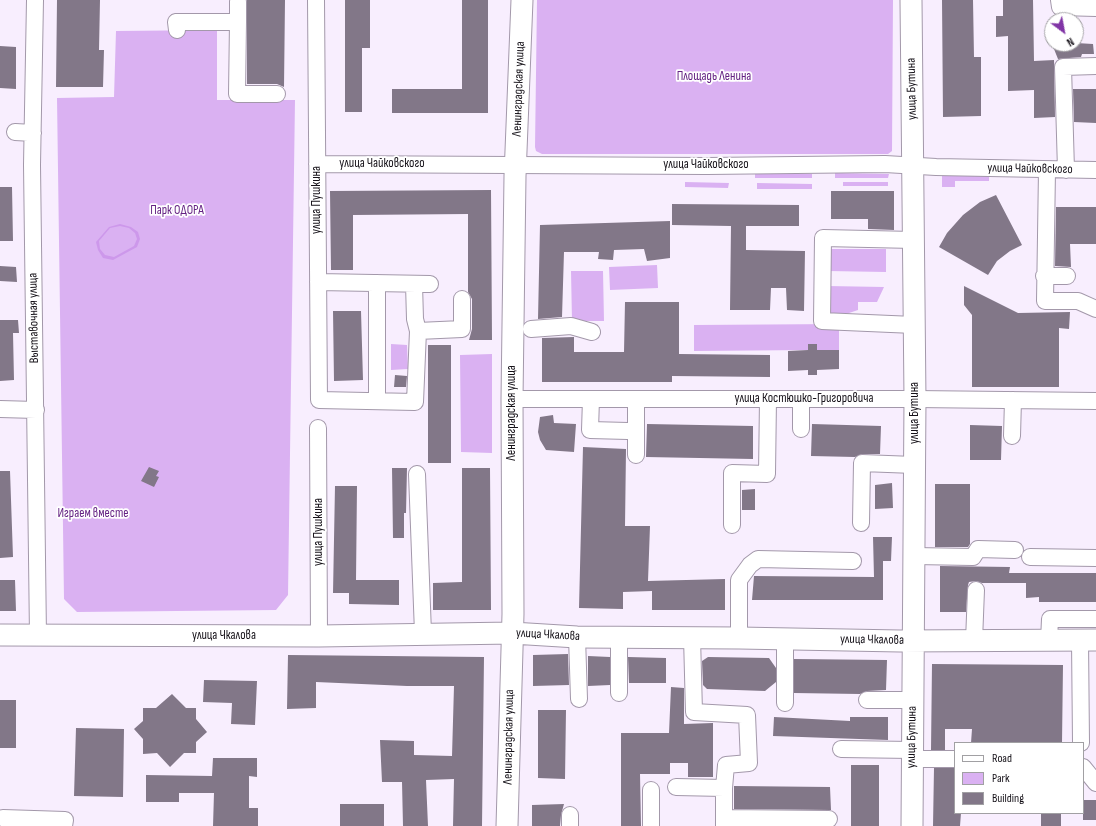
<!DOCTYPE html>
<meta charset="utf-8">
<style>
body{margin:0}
#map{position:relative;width:1096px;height:826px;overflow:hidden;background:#f8eefe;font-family:"Sofia Sans Condensed",sans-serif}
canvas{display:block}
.legend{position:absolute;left:954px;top:742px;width:130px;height:72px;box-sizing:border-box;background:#fff;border:1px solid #a1a0a3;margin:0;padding:5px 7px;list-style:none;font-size:12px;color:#151118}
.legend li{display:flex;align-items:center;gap:8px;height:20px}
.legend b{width:20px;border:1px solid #a1a0a3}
.north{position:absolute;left:1044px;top:12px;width:40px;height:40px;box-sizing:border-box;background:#fff;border:1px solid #a1a0a3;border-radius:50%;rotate:148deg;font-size:11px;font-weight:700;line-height:16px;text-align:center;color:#151118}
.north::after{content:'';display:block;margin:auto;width:14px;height:18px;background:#8135a6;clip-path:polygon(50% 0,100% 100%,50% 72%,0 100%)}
</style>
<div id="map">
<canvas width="1096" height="826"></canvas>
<ul class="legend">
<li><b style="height:5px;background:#fff"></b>Road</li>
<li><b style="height:11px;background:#dab1f2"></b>Park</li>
<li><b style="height:11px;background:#827788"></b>Building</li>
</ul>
<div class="north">N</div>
</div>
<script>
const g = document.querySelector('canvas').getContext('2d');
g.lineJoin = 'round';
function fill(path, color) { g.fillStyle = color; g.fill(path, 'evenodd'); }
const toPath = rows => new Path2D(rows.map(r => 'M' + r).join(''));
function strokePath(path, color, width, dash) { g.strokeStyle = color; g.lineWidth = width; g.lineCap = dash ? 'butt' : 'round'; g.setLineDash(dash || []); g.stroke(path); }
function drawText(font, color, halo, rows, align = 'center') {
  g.font = font + ' "Sofia Sans Condensed",sans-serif'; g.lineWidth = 3.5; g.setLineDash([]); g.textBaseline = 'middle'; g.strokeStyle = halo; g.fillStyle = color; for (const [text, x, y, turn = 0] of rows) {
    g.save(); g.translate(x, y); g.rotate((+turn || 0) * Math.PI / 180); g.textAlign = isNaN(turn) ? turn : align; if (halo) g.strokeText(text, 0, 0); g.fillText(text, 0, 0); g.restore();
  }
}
fill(toPath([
 [537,0,893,0,892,151,888,154,542,154,536,151,535,147],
 [217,30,217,100,295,100,288,595,276,610,77,612,64,599,57,98,114,97,116,31],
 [835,173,889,174,888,178,835,178],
 [755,174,812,174,812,178,755,178],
 [942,174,989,175,989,181,955,181,955,187,942,187],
 [685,182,729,183,728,188,685,187],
 [843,182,888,182,888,186,843,186],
 [757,183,812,184,812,189,757,189],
 [828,249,886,249,886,272,828,271],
 [657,265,658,288,610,290,609,267],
 [571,271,603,271,604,321,572,321],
 [827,286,884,287,877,302,858,302,858,310,837,317,827,317],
 [839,324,839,350,817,350,816,344,808,344,808,350,694,351,694,325],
 [391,344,407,345,408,369,391,370],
 [492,354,492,453,461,452,460,355]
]), '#dab1f2');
fill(toPath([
 [120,224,131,227,138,232,140,239,137,247,113,260,103,258,98,250,96,242,109,227],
 [120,226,129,228,135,233,137,239,134,246,114,257,105,255,100,249,99,241,110,228]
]), '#cd98eb');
fill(toPath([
 [57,0,100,0,99,50,104,50,103,87,56,87],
 [247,0,285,0,284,87,277,84,247,84],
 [345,0,370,0,370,48,362,48,362,112,345,112],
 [462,0,488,0,488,113,392,113,392,89,462,89],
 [942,0,973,0,974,57,981,57,981,116,943,117],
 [1003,0,1033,0,1034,61,1054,60,1055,117,1034,118,1034,90,1008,91,1008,36,996,37,996,16,1003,16],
 [1076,43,1093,44,1094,54,1082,54,1081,57,1058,59,1052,44],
 [0,46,16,47,16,89,0,88],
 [1073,89,1096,89,1096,123,1074,122],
 [0,187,12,187,13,241,0,241],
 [491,190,492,340,469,340,472,329,472,299,468,292,468,214,353,215,353,270,331,270,330,191],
 [831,191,894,191,894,230,868,229,868,219,831,219],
 [996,195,1022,245,1010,251,997,261,988,275,939,247,947,233,963,215,980,202],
 [672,204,799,205,799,226,746,226,746,250,805,251,804,311,787,310,786,288,771,288,770,310,730,310,731,226,672,225],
 [1056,207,1096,207,1096,244,1070,244,1071,267,1055,266],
 [670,221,670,258,647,261,644,249,614,250,613,260,598,259,599,252,564,252,562,317,538,319,540,225],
 [0,266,16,267,17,282,0,281],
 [964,286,1018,313,1070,312,1069,329,1059,328,1059,387,972,387,972,315,964,305],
 [625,302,679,302,679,354,770,355,770,377,672,376,672,382,542,382,542,338,574,337,574,352,624,352],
 [333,311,361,311,363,380,334,381],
 [0,320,18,320,19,333,13,333,14,380,0,381],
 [808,344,817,344,817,350,839,350,839,369,817,370,817,375,808,375,808,370,788,371,788,351,808,350],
 [428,345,451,345,451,463,428,463],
 [395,375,407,376,406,387,394,387],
 [553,415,554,423,576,424,574,452,546,450,540,440,538,432,540,417],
 [647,424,753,426,753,459,646,457],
 [812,424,881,426,880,454,862,454,855,457,811,456],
 [970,425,1002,426,1001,460,970,460],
 [583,447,626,449,625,526,650,526,648,581,725,579,725,610,652,610,652,591,623,592,623,609,579,608],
 [149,467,159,471,156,476,159,477,154,487,141,481],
 [392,468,407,468,406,513,404,513,404,538,393,538],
 [462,468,490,468,491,610,433,610,433,583,462,582],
 [0,471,10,471,13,557,0,558],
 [892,483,893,508,875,509,875,485],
 [935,484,970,484,970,544,968,547,935,547],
 [335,486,357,486,356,580,399,580,399,605,349,604,349,593,333,593],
 [755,489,755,510,742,510,742,490],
 [873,537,892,537,891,561,883,561,883,600,752,600,754,576,874,577],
 [940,566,1010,567,1009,573,1096,573,1096,602,1039,602,1039,597,1026,598,1026,583,982,583,976,581,969,582,968,585,966,612,940,612],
 [0,580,15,580,16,611,0,611],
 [568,654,569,685,533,686,533,655],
 [288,655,484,657,482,826,453,826,454,779,426,780,428,826,403,826,402,782,382,782,380,740,414,741,414,755,452,756,454,686,407,686,316,682,316,708,287,709],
 [588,656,610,657,610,685,588,686],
 [628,657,666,658,666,683,629,683],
 [708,657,769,658,776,668,776,682,765,691,707,689,703,685,702,661],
 [794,659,887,660,886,690,867,691,860,694,794,693],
 [932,664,1063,665,1062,743,971,743,972,729,945,729,945,750,931,750],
 [204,680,257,681,255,725,231,724,232,703,203,702],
 [671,687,684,688,684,724,713,723,713,777,688,777,688,763,670,763,670,774,640,774,641,826,621,826,621,733,669,733],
 [172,694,186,708,196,708,196,719,207,732,196,742,196,753,184,753,170,767,157,753,143,754,143,739,134,729,143,721,143,708,156,708],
 [0,700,16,700,16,748,0,748],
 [538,710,566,710,565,779,538,778],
 [774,717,850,721,850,717,888,717,888,740,773,736],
 [76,728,124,729,123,797,74,796],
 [213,758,257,758,257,777,249,776,249,808,258,808,258,826,213,826,214,793,179,793,179,802,146,802,146,775,212,776],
 [851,765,879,765,879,826,851,826],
 [934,768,955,768,955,813,961,813,960,826,933,826],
 [734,786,830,787,831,810,734,809],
 [1083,800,1096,800,1096,820,1083,820],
 [340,804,384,804,384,826,340,826],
 [564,804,561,815,560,826,532,826,532,805],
 [1041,813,1061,813,1061,826,1041,826]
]), '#827788');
const minor = toPath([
 [35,0,32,165,38,636],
 [316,0,319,400,415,402,418,331,462,329,462,299],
 [1059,0,1060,7,1096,8],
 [238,22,237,94,277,94],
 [177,30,176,22,238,22,238,2],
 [15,132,33,133],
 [317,164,707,166,885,164,936,167,1096,170],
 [1047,170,1045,301,1078,301,1096,309],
 [1066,170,1063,67,1096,66],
 [914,240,823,238,822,321,914,325],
 [1044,276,1067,276],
 [318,282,430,284],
 [414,284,415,319,418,331],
 [531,329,571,326,592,332],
 [512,399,915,399,1096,401],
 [591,399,590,430,628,431],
 [801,399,801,429],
 [377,401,377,283],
 [0,409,36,410],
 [318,428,319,636],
 [1012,436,1013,400],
 [636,455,636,399],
 [417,474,423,633],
 [861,523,862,463,914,465],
 [732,525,732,473,767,474,768,399],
 [914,556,973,557,978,549,1015,550],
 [1030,557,1096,558],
 [577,637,579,699],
 [619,637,619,693],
 [692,637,694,712,747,715,749,763,726,765,724,788],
 [739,638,739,580,750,565,758,559,853,561],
 [1080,640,1081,743],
 [974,641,976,590],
 [1049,641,1050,619,1096,619],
 [867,700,913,700],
 [785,703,785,639],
 [841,749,912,750],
 [912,759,955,759],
 [1083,767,1096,783],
 [676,787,724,788,724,826],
 [651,790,651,826],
 [570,815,570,826],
 [3,818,65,820,64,826],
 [724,818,829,819]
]);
const major = toPath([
 [911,0,915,399,912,826],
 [0,635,319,636,512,633,577,637,739,638,900,641,1096,640],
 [507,826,513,614,512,399,515,176,522,0]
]);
strokePath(minor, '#a398aa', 18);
strokePath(major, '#a398aa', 23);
strokePath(minor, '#fff', 16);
strokePath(major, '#fff', 21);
drawText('13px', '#642283', '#fff', [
 ["Площадь Ленина",714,77],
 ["Парк ОДОРА",177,211],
 ["Играем вместе",93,514]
]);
drawText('13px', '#151118', '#fff', [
 ["Ленинградская улица",519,89,-88],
 ["улица Бутина",912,89,-91],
 ["улица Чайковского",382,164],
 ["улица Чайковского",706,165],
 ["улица Чайковского",1030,169,1],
 ["улица Пушкина",317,200,-90],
 ["Выставочная улица",34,318,-91],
 ["улица Костюшко-Григоровича",804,399],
 ["Ленинградская улица",512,413,-90],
 ["улица Бутина",915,413,-90],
 ["улица Пушкина",319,532,-90],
 ["улица Чкалова",548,635,3],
 ["улица Чкалова",224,636],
 ["улица Чкалова",872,640,1],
 ["Ленинградская улица",509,737,-89],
 ["улица Бутина",912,737,-89]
]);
</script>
